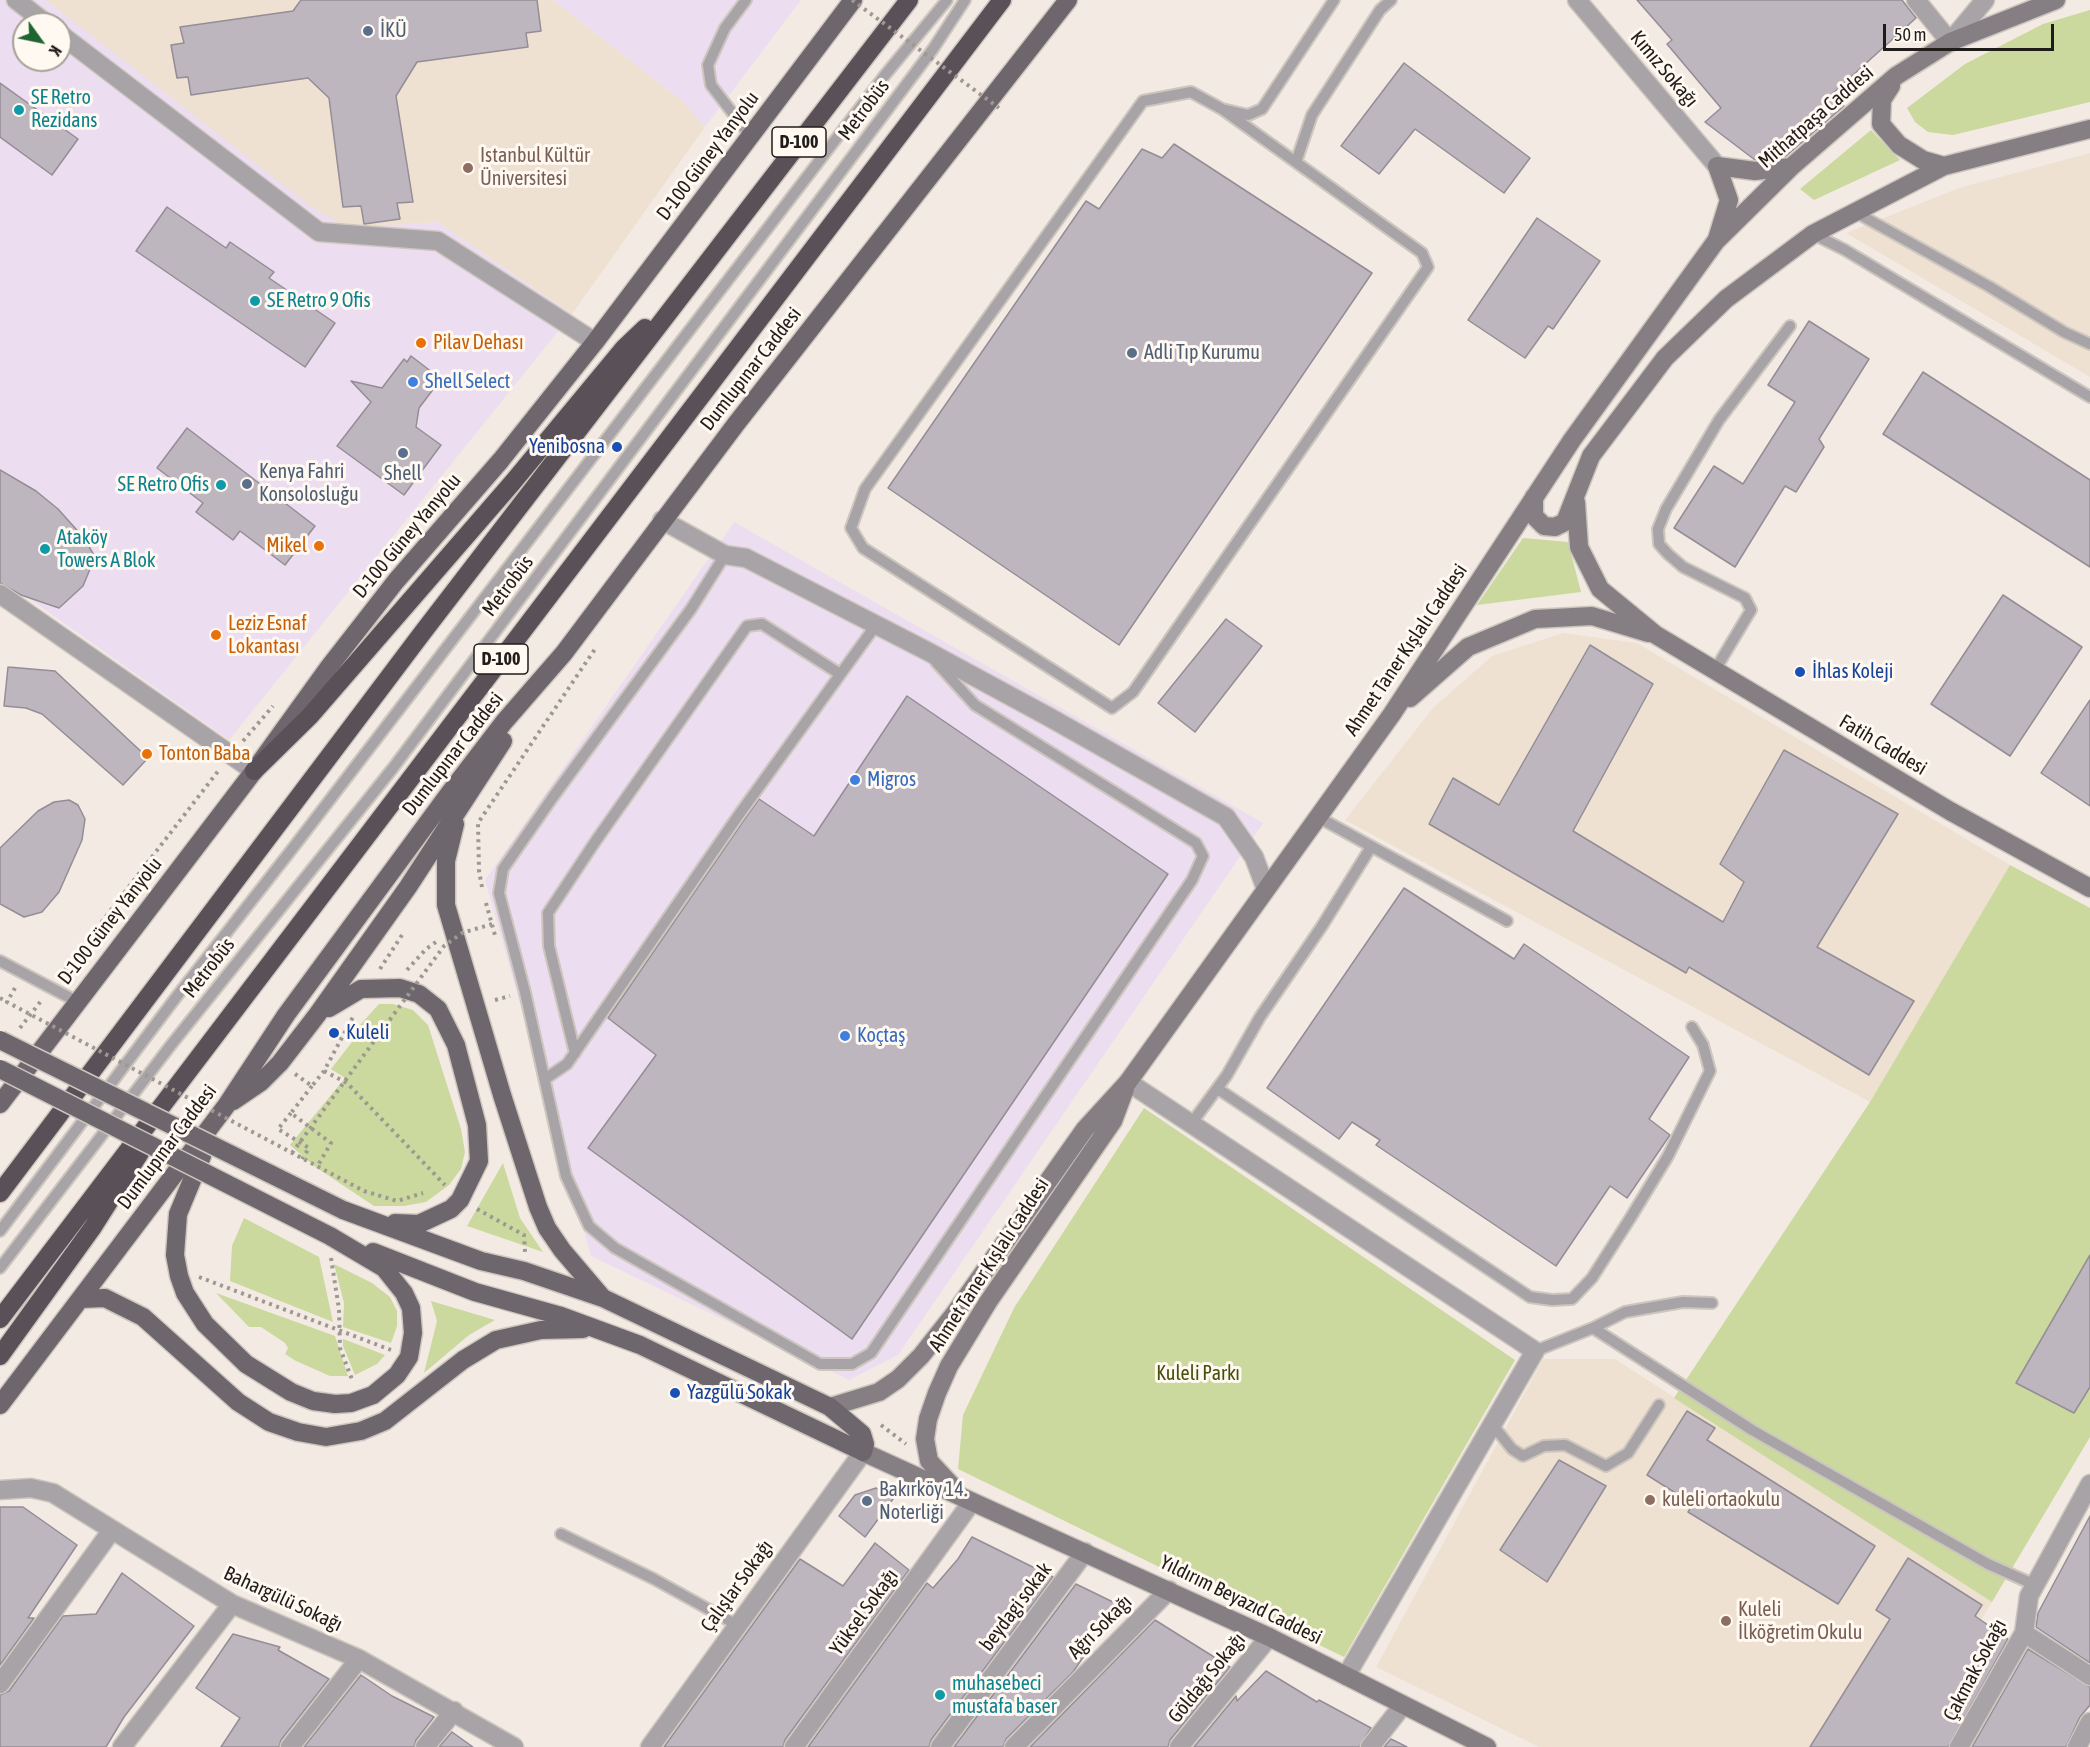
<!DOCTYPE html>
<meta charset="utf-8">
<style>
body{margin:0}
#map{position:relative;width:2090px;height:1747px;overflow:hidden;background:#f3ebe3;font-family:"Asap Condensed",sans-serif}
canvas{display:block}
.north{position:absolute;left:12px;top:12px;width:60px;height:60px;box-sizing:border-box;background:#fff9f2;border:2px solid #a5a19b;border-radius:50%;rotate:123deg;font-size:16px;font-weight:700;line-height:24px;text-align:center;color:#1f1c19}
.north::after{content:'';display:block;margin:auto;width:21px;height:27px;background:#1f6531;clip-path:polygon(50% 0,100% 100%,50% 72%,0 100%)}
.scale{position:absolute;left:1883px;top:24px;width:171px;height:27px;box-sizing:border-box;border:3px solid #1f1c19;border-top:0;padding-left:8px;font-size:18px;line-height:21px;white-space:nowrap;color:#1f1c19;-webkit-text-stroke:4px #fff9f2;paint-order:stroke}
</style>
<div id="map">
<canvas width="2090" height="1747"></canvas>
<div class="north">K</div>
<div class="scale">50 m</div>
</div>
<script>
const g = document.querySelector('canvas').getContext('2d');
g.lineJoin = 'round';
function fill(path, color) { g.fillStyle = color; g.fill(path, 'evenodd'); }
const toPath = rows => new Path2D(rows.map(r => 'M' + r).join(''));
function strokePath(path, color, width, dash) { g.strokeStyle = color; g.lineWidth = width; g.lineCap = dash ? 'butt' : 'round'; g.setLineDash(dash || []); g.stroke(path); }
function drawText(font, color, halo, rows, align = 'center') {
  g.font = font + ' "Asap Condensed",sans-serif'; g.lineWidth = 6; g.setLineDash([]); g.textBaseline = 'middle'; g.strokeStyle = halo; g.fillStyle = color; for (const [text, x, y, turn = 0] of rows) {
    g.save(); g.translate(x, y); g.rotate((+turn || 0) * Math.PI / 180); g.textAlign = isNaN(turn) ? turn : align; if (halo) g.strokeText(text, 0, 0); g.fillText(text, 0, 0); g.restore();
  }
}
fill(toPath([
 [0,0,46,0,348,228,438,222,572,314,229,740,0,578],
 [24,24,60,24,60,60,24,60],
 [553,0,801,0,705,127,681,100],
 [734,522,1263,823,898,1355,849,1380,591,1256,485,880]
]), '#ecddf0');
fill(toPath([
 [46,0,553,0,681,100,705,127,572,314,438,222,348,228,313,208],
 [2090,153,2090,377,1846,233,1959,188],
 [1563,633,1637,643,2010,865,1870,1102,1345,820,1433,708,1492,656],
 [1543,1359,1615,1359,1992,1602,1905,1747,1539,1747,1376,1667]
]), '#eee1d2');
fill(toPath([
 [2090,10,2090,102,1953,135,1928,132,1915,122,1907,108,1965,64,2043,24],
 [1871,130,1900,160,1814,200,1800,189],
 [1523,538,1568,542,1581,592,1477,605],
 [2010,865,2090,908,2090,1437,1992,1602,1674,1398,1870,1102],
 [379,1004,393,1004,413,1010,428,1025,461,1129,465,1152,461,1169,449,1185,426,1202,404,1206,374,1206,314,1166,290,1145,345,1078,331,1069,362,1029,359,1026],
 [1144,1108,1515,1360,1344,1657,958,1469,963,1415,1014,1308],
 [503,1163,520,1218,543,1252,467,1226],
 [244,1218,319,1257,333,1322,230,1281,232,1246],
 [334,1264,372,1283,390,1297,397,1311,397,1326,391,1343,343,1327,344,1303],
 [216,1293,335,1336,348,1376,330,1376,296,1361,285,1354,288,1348,285,1343,261,1327,249,1327],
 [431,1301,495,1320,469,1335,424,1373,437,1321],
 [343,1339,346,1340,385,1355,377,1364,355,1375,343,1346]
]), '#cbd89e');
const building = toPath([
 [301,0,537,0,541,31,526,33,528,47,417,62,396,96,413,202,397,203,400,219,364,224,361,206,343,207,329,98,308,78,191,95,188,77,177,78,171,45,184,43,180,27,293,11,301,0],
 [1637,0,1902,0,1916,18,1832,94,1844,106,1786,156,1755,160,1705,122,1721,108,1667,44,1672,40,1637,0],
 [1404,63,1530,158,1504,193,1415,129,1379,174,1341,146,1404,63],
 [0,83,78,139,52,175,0,137,0,83],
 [1174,144,1372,273,1119,645,888,488,1086,201,1099,209,1142,149,1162,158,1174,144],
 [167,207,226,248,230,242,274,272,269,278,335,323,305,367,136,251,167,207],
 [1537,218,1600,261,1553,329,1548,326,1525,358,1468,320,1537,218],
 [1809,321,1869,359,1819,439,1824,447,1796,492,1785,486,1735,567,1674,528,1714,466,1743,484,1795,402,1768,385,1809,321],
 [411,356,441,379,419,408,416,427,441,445,404,495,337,446,371,402,351,381,382,388,404,359,407,362,411,356],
 [1923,372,2090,480,2090,567,1883,434,1923,372],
 [187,428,315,526,285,565,240,531,233,540,196,512,203,503,157,468,187,428],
 [0,470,36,491,58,509,84,538,95,557,83,586,59,608,21,595,0,583,0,470],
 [2003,595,2082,647,2010,756,1931,704,2003,595],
 [1226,619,1262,646,1195,732,1158,703,1226,619],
 [1590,645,1653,684,1573,831,1723,922,1744,882,1720,864,1784,750,1898,814,1817,947,1914,1001,1869,1075,1689,967,1686,973,1429,824,1453,778,1499,805,1590,645],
 [8,667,55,671,148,758,123,785,42,714,26,708,4,706,8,667],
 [907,696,1168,874,852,1339,588,1148,656,1055,608,1018,744,820,759,799,814,836,907,696],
 [2090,700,2090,806,2041,773,2090,700],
 [69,800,78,805,85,819,82,840,59,892,42,912,24,917,0,904,0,848,38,811,54,802,69,800],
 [1404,888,1514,959,1524,944,1689,1057,1649,1119,1670,1135,1627,1198,1610,1186,1556,1266,1376,1145,1380,1140,1352,1122,1339,1139,1267,1088,1404,888],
 [2090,1255,2090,1387,2074,1413,2016,1383,2090,1255],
 [1687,1411,1715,1428,1707,1440,1875,1546,1838,1604,1688,1512,1693,1504,1647,1475,1687,1411],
 [1559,1460,1606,1486,1547,1582,1500,1550,1559,1460],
 [876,1488,893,1499,865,1537,839,1516,855,1495,876,1488],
 [0,1507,23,1507,77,1545,28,1618,34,1618,0,1665,0,1507],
 [2090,1516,2090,1663,2036,1627,2038,1613,2090,1516],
 [972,1537,1053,1577,931,1740,929,1747,808,1747,927,1583,933,1588,958,1559,972,1537],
 [875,1543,909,1570,785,1740,783,1747,664,1747,800,1559,843,1586,875,1543],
 [1908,1558,1982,1605,1975,1616,2008,1639,1948,1747,1810,1747,1890,1619,1876,1610,1908,1558],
 [122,1573,194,1626,124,1717,106,1747,0,1747,0,1695,9,1691,63,1616,96,1614,122,1573],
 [1076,1584,1119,1605,1073,1672,1006,1739,1003,1747,954,1747,1076,1584],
 [1155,1620,1230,1667,1170,1740,1168,1747,1030,1747,1155,1620],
 [233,1634,280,1647,278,1650,329,1679,281,1740,279,1747,221,1747,240,1718,196,1688,233,1634],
 [2028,1649,2090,1687,2090,1705,2080,1717,2066,1747,1972,1747,2028,1649],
 [1266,1671,1317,1702,1319,1700,1371,1728,1359,1747,1194,1747,1236,1696,1237,1701,1266,1671],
 [361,1675,392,1696,434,1717,416,1740,414,1747,304,1747,361,1675],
 [452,1732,473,1747,439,1747,452,1732],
 [1391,1739,1407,1747,1384,1747,1391,1739]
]);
fill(building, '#beb6be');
strokePath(building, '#948d95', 1.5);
const lane = toPath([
 [746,0,725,28,708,65,711,85,751,137],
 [1222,109,1422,253,1428,267,1133,692,1112,708,863,548,851,528,865,489,1143,101,1191,92,1222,109,1248,115,1262,109,1334,0],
 [1296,162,1312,115,1380,10,1391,0],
 [1855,212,1990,287,2064,332,2090,344],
 [1813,234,1845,250,2090,397],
 [725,555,691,609,553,797,503,869,499,893,525,992,566,1176,589,1226,615,1248,820,1364,852,1364,871,1353,1192,880,1203,856,1196,843,975,705,936,662],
 [1715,670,1751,610,1745,598,1683,567,1668,554,1659,544,1658,529,1666,509,1719,420,1790,326],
 [1318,817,1507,921],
 [0,961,76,1001],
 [575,1053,549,946,548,913,595,842,747,626,762,624,840,674],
 [545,1079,567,1064,738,816,876,625],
 [1218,1089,1530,1297,1552,1300,1572,1299,1592,1278,1631,1217,1668,1156,1710,1071,1703,1045,1692,1027],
 [1191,1124,1227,1075,1260,1017,1322,926,1371,847],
 [0,1231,177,996,296,844,885,75,947,0],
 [0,1268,171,1045,393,768,933,49,965,0],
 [1593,1328,1752,1430,1988,1564,2035,1585],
 [1535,1351,1593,1328,1625,1312,1683,1302,1712,1303],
 [1492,1424,1512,1449,1523,1456,1544,1446,1565,1445,1606,1466,1628,1453,1659,1405],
 [561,1534,654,1579,737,1625]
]);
const street = toPath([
 [16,0,47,24],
 [1577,0,1717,166],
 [1916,0,1950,42,1985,0],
 [60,34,319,232,438,241,595,342],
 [662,520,725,555,746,558,927,651,1049,717,1226,817,1254,857,1266,889],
 [0,594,254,771],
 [1128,1082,1535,1351,1346,1676],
 [0,1490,31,1488,53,1493,232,1604,359,1659,514,1747],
 [2024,1633,2090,1676],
 [0,1684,112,1530],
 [122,1747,232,1604],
 [290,1747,359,1659],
 [425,1747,454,1711],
 [650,1747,863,1452],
 [794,1747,971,1503],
 [940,1747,1085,1552],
 [1014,1747,1169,1590],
 [1179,1747,1269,1637],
 [1370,1747,1403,1705],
 [1959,1747,2024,1633,2029,1596,2090,1484],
 [2077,1747,2090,1722]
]);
const secondary = toPath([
 [1891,86,1882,100,1881,124,1899,145,1923,160,1944,166],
 [1717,239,1729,200,1717,166,1755,171,1791,167],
 [1534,497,1534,516,1544,526,1555,527,1565,522,1591,456,1665,358,1726,299,1813,234,1944,166,2090,129],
 [1576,502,1579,547,1600,589,1656,635,1950,811,2090,888],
 [1410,698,1468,647,1535,619,1592,616,1648,633],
 [830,1407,879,1392,898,1379,921,1356,955,1313,1085,1129,1128,1082,1392,714,1572,440,1716,241,1791,167,1896,76,1950,42,2056,0],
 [863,1452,1269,1637,1487,1747],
 [955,1489,929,1461,925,1439,928,1419,937,1393,949,1366,988,1302,1113,1121,1125,1089]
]);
const primary = toPath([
 [455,824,446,861,446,905,502,1095,538,1207,547,1228,562,1250,602,1297],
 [329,1008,361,989,400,988,419,994,438,1009,456,1045,477,1125,479,1161,460,1200,451,1209,419,1224,395,1223],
 [233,1101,261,1082,280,1063,317,1015,408,887,503,741],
 [0,1104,254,771,329,667,396,581,501,460,595,342,853,0],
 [202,1156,178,1214,175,1255,179,1276,185,1293,205,1324,246,1364,291,1392,313,1401,335,1404,351,1403,373,1395,397,1375,409,1357,413,1333,411,1308,404,1293,384,1268,330,1236],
 [343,1210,481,1261,524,1271,603,1298,830,1407,862,1434,865,1444,863,1452,640,1345,561,1316,475,1292,373,1252],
 [81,1299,105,1298,143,1317,238,1402,269,1422,298,1432,326,1437,361,1431,385,1421,463,1360,496,1340,541,1330,583,1329],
 [0,1405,226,1106,286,1015,448,795,504,722,564,653,736,424,1068,0]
]);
const highway = toPath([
 [254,771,310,716,513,482,624,348,645,328],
 [0,1193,423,632,909,0],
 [0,1319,1002,0],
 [0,1356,93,1227,140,1153]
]);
strokePath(lane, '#cdc6bf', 14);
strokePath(street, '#cdc6bf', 21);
strokePath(secondary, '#cdc6bf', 21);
strokePath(primary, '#cdc6bf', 21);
strokePath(highway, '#cdc6bf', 21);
strokePath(toPath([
 [243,741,273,706],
 [482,887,479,871,478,823,595,649],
 [380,969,402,935],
 [407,970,426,949,436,942],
 [60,976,219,770],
 [0,998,7,1002],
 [495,1000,510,996],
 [20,1028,41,1001],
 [324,1071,347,1083,445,1185],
 [295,1074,312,1086,324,1071,353,1017],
 [312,1086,291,1113,331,1143,317,1167],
 [291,1113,278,1129,309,1148,302,1159],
 [477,1209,524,1235,525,1252],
 [331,1258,339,1309,340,1348,353,1382],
 [199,1277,391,1350],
 [881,1425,906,1444]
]), '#9e9892', 4, [3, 4.5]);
strokePath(lane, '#a7a3a6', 10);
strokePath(street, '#a7a3a6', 18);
strokePath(secondary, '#857f84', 18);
strokePath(primary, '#6d666c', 18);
strokePath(highway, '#595157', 18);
const primaryBridge = toPath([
 [0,1040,343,1210],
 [0,1069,330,1236]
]);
strokePath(primaryBridge, '#cdc6bf', 21, []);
strokePath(toPath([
 [852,0,999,108],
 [486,903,496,939],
 [15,988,7,1002,364,1191,397,1201,423,1193],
 [292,1153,444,946,462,933,492,924]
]), '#9e9892', 4, [3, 4.5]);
strokePath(primaryBridge, '#6d666c', 18);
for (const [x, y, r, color] of [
 [368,31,6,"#5c6f8a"],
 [19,110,6,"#0f9aa8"],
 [468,168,6,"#8d6e63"],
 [255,301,6,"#0f9aa8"],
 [421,343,6,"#e8710a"],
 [1132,353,6,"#5c6f8a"],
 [413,382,6,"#3f7fe0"],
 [617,447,6,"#1a4fb4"],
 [403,453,6,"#5c6f8a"],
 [247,484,6,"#5c6f8a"],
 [221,485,6,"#0f9aa8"],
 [319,546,6,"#e8710a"],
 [45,549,6,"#0f9aa8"],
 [216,635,6,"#e8710a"],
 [1800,672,6,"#1a4fb4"],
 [147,754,6,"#e8710a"],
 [855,780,6,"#3f7fe0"],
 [334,1033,6,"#1a4fb4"],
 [845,1036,6,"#3f7fe0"],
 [675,1393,6,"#1a4fb4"],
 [1650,1500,6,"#8d6e63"],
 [867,1501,6,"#5c6f8a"],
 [1726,1621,6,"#8d6e63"],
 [940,1695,6,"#0f9aa8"]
]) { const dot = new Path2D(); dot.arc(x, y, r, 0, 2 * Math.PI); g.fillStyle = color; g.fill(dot); strokePath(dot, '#fff9f2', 2); }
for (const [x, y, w] of [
 [799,142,54],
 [501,659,54]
]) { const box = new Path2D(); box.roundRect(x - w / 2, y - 15, w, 30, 4.5); g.fillStyle = '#fff9f2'; g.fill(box); strokePath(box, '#1f1c19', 1.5); }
drawText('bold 18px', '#1f1c19', null, [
 ["D-100",799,142],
 ["D-100",501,659]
]);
drawText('20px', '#4e5e75', '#fff9f2', [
 ["İKÜ",380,31],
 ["Adli Tıp Kurumu",1144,353],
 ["Kenya Fahri",259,472],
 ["Konsolosluğu",259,495],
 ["Shell",403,474,"center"],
 ["Bakırköy 14.",879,1490],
 ["Noterliği",879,1513]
], 'left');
drawText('20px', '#1f1c19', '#fff9f2', [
 ["Kımız Sokağı",1664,69,50],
 ["Metrobüs",864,110,-53],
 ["Mithatpaşa Caddesi",1816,117,-41],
 ["D-100 Güney Yanyolu",708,156,-53],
 ["Dumlupınar Caddesi",751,369,-52],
 ["D-100 Güney Yanyolu",407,536,-50],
 ["Metrobüs",508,586,-53],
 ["Ahmet Taner Kışlalı Caddesi",1406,650,-56],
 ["Fatih Caddesi",1883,745,31],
 ["Dumlupınar Caddesi",453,754,-52],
 ["D-100 Güney Yanyolu",110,921,-52],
 ["Metrobüs",209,968,-52],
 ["Dumlupınar Caddesi",167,1147,-53],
 ["Ahmet Taner Kışlalı Caddesi",989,1265,-57],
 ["Çalışlar Sokağı",737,1586,-54],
 ["Bahargülü Sokağı",283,1599,25],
 ["Yıldırım Beyazıd Caddesi",1241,1600,26],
 ["beydagi sokak",1016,1607,-53],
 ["Yüksel Sokağı",864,1612,-54],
 ["Ağrı Sokağı",1100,1627,-45],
 ["Çakmak Sokağı",1975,1670,-62],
 ["Göldağı Sokağı",1207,1678,-51]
]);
drawText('20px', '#0d838f', '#fff9f2', [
 ["SE Retro",31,98],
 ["Rezidans",31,121],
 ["SE Retro 9 Ofis",267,301],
 ["SE Retro Ofis",209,485,"right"],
 ["Ataköy",57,538],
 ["Towers A Blok",57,561],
 ["muhasebeci",952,1684],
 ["mustafa baser",952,1707]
], 'left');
drawText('20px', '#785e54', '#fff9f2', [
 ["Istanbul Kültür",480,156],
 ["Üniversitesi",480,179],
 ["kuleli ortaokulu",1662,1500],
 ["Kuleli",1738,1610],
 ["İlköğretim Okulu",1738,1633]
], 'left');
drawText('20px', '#c56008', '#fff9f2', [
 ["Pilav Dehası",433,343],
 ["Mikel",307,546,"right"],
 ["Leziz Esnaf",228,624],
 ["Lokantası",228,647],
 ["Tonton Baba",159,754]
], 'left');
drawText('20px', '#366cbe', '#fff9f2', [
 ["Shell Select",425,382],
 ["Migros",867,780],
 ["Koçtaş",857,1036]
], 'left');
drawText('20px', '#164399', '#fff9f2', [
 ["Yenibosna",605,447,"right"],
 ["İhlas Koleji",1812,672],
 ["Kuleli",346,1033],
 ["Yazgülü Sokak",687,1393]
], 'left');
drawText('20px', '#46500c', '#fff9f2', [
 ["Kuleli Parkı",1198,1374]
]);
</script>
